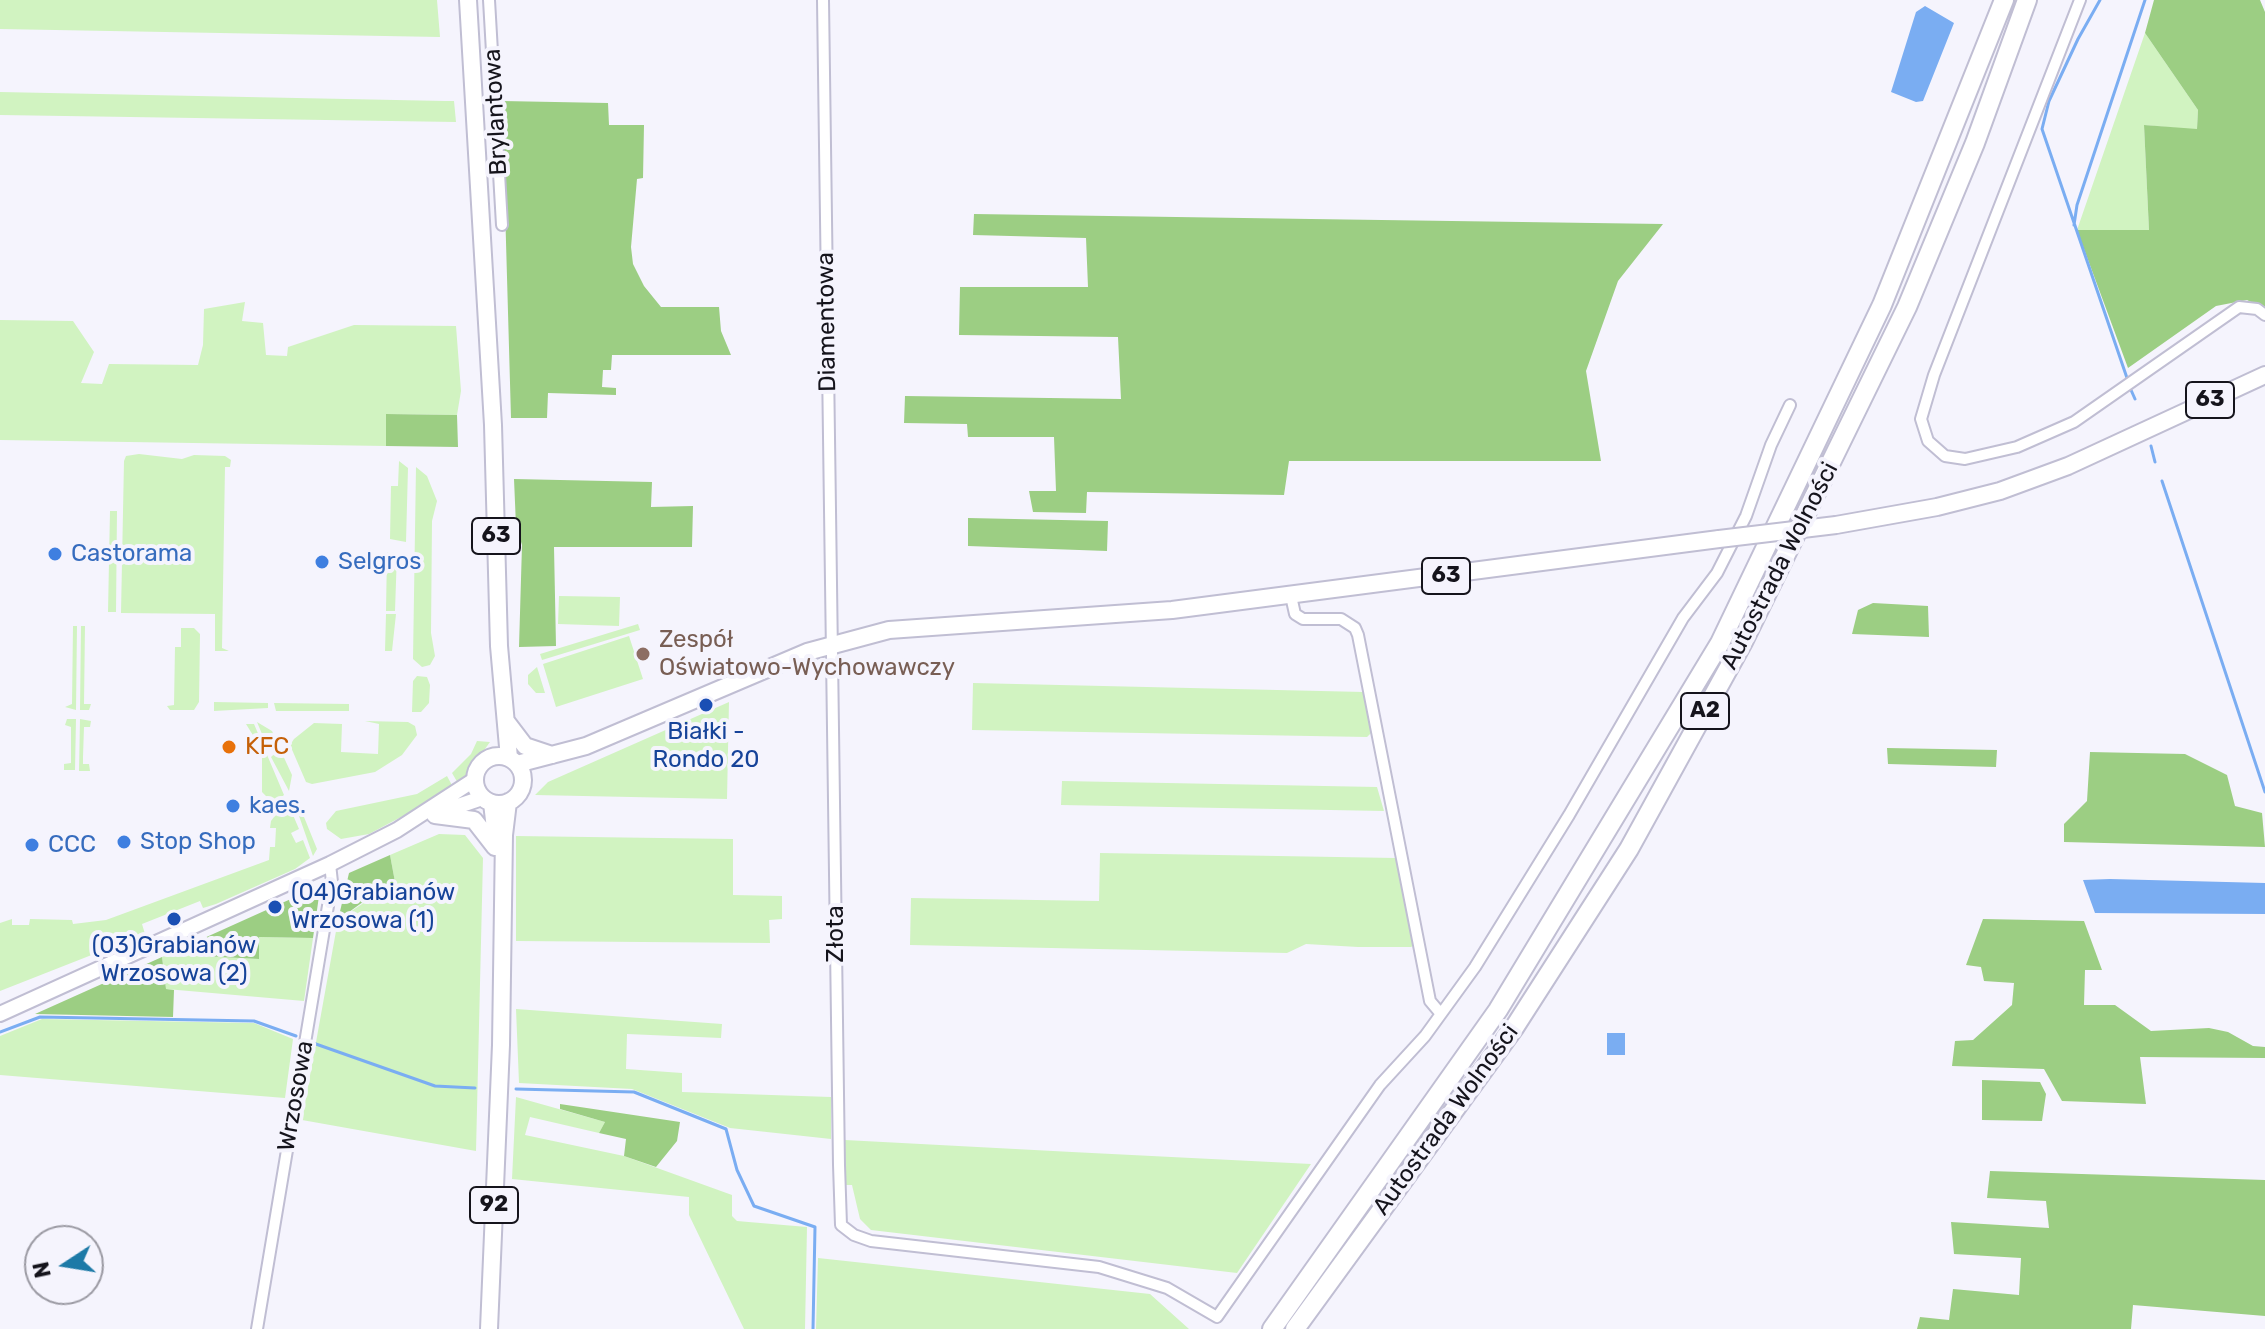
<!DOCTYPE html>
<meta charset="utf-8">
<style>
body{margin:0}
#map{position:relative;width:2265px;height:1329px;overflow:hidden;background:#f5f4fd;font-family:Rubik,sans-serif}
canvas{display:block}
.north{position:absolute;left:24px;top:1225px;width:80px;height:80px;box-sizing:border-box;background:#f5f4fd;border:2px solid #9b9aa3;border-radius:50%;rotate:258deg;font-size:22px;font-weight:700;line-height:32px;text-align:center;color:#15141c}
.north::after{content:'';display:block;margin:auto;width:28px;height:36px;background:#1d7aa7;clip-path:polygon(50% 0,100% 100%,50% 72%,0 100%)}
</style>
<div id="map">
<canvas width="2265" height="1329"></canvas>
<div class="north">N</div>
</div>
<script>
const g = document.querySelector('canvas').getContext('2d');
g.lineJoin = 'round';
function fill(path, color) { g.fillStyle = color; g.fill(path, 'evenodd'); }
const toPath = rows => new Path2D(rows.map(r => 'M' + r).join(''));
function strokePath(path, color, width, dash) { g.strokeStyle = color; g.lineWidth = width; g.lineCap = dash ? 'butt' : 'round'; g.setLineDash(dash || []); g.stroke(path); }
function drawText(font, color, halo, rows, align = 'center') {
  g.font = font + ' Rubik,sans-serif'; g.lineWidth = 8; g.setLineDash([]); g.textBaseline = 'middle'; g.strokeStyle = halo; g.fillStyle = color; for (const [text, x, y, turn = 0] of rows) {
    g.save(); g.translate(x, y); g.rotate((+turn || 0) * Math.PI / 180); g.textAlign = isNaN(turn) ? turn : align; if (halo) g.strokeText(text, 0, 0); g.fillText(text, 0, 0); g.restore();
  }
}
fill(toPath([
 [0,0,437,0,440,37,0,29],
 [2145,33,2198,110,2197,130,2144,125,2149,230,2077,230],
 [0,92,445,101,454,101,456,122,0,115],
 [245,302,242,321,263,323,266,355,287,356,288,347,354,325,456,326,461,391,457,415,386,414,386,446,0,440,0,320,73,321,94,352,81,383,102,384,109,364,198,365,203,345,204,309],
 [139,454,182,459,194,455,225,456,231,460,230,467,225,467,222,648,229,651,215,651,215,614,121,613,124,461,126,456],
 [399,461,408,468,406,542,390,539,391,486,398,486],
 [416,467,427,476,437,501,432,521,431,633,435,656,430,665,422,667,413,659],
 [110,511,117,511,116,612,108,612],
 [387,552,397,553,395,611,386,611],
 [559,596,620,597,619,626,558,624],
 [386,614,396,614,392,651,385,651],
 [638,624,640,630,542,660,540,654],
 [73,626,77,626,76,710,65,707,72,704],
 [81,626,85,626,84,704,91,704,89,710,80,710],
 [181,628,194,628,200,634,199,702,194,710,170,710,167,706,174,705,175,647,181,647],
 [629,636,643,679,556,707,543,664],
 [537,667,545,693,536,693,528,684,528,675],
 [417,676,427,677,430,685,429,703,421,712,412,712,413,681],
 [973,683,1364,692,1372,732,1367,737,972,730],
 [214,702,268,703,268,708,214,711],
 [729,702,727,799,535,795,548,782],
 [274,703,349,704,349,711,276,711],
 [67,719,76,719,75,770,64,770,64,764,71,763,71,727,65,725],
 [80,719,91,721,90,727,84,727,83,757,83,764,89,764,90,771,79,771],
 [365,721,408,722,415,726,417,735,402,755,375,772,312,784,306,782,290,745,294,739,314,723,342,724,341,752,378,754,379,724],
 [257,722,272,731,278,744,267,746],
 [246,724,254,724,284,795,279,799,269,799,262,792,262,750],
 [477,741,490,742,459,785,452,773,471,754],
 [280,749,292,775,289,791,271,757],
 [447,776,454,789,369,834,341,839,327,829,326,823,336,811,417,794],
 [1062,781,1377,787,1384,811,1061,805],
 [290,808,299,829,291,833,296,843,303,840,310,858,295,869,216,904,203,908,200,901,142,924,145,934,0,991,0,923,12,919,12,925,29,925,30,919,72,920,73,924,106,920,269,860,270,847,275,847,276,828,270,828,271,821,277,813],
 [298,813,304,817,317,849,313,856],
 [439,834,465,835,483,858,476,1151,302,1120,338,920,395,882,390,855],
 [516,836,733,839,733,895,782,896,782,919,769,920,770,943,516,941],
 [1100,853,1396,858,1416,944,1411,947,1358,947,1306,944,1287,953,910,945,911,898,1099,901],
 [259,937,313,938,304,1001,166,989,162,957,202,939,202,956,258,959],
 [516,1009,722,1024,721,1038,627,1034,626,1069,682,1073,682,1092,831,1097,831,1139,730,1128,632,1089,519,1083],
 [42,1019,254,1023,293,1039,285,1098,0,1075,0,1036],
 [516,1097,605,1122,599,1133,530,1117,525,1135,624,1156,732,1195,732,1216,737,1221,807,1227,805,1329,744,1329,689,1215,689,1197,512,1179],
 [845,1140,1072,1152,1311,1164,1237,1273,871,1230,860,1219,852,1185,845,1185],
 [818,1258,1150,1294,1189,1329,816,1329]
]), '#d1f3c1');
fill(toPath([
 [2154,0,2260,0,2265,12,2265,309,2247,300,2216,306,2128,368,2077,230,2149,230,2144,125,2197,129,2198,110,2145,33],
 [502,101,608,103,609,125,644,125,643,178,637,179,631,247,633,264,644,286,661,307,719,307,721,331,731,355,612,355,611,370,603,370,602,387,616,388,616,395,548,393,547,418,511,418],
 [974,214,1311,219,1663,224,1618,281,1586,371,1601,461,1289,461,1284,495,1087,492,1086,513,1033,512,1029,491,1056,491,1054,437,968,437,967,424,904,423,905,396,1121,399,1118,337,959,335,960,287,1088,287,1086,238,973,235],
 [386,414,457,415,458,447,386,446],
 [514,479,652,482,651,507,693,506,692,547,554,547,556,646,519,647,522,545,516,526],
 [968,518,1108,521,1107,551,968,546],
 [1873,603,1928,606,1929,637,1852,634,1858,610],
 [1887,748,1997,750,1996,767,1888,764],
 [2090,752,2185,754,2227,775,2235,806,2262,813,2265,847,2064,842,2064,824,2087,801],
 [390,855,395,882,385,886,338,920,349,873],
 [313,889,320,889,313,938,259,937,259,959,202,956,202,939],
 [1983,919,2084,921,2102,970,2085,970,2084,1005,2115,1005,2151,1031,2209,1028,2228,1032,2253,1046,2265,1047,2265,1058,2140,1057,2146,1104,2062,1101,2044,1069,1952,1066,1955,1041,1973,1040,2012,1005,2014,983,1984,981,1981,967,1966,965],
 [162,957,166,989,174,990,173,1017,35,1014],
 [1982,1080,2040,1082,2046,1094,2042,1121,1982,1120],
 [560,1104,680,1122,677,1141,656,1167,624,1156,626,1139,599,1133,605,1122,560,1109],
 [1990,1171,2265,1180,2265,1316,2133,1305,2131,1329,1917,1329,1920,1317,1949,1320,1953,1289,2019,1295,2021,1258,1954,1254,1951,1222,2049,1228,2046,1201,1987,1198]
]), '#9cce83');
fill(toPath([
 [1925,6,1954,23,1923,101,1916,102,1891,92,1916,12],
 [2110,879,2265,883,2265,914,2095,913,2083,880],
 [1607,1033,1625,1033,1625,1055,1607,1055]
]), '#7aadf2');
strokePath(toPath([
 [2100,0,2078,39,2049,101,2042,129,2127,378],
 [2074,225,2077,205,2145,0],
 [2131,390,2135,399],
 [2151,446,2155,462],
 [2162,481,2265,792],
 [0,1032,40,1017,254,1021,296,1036],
 [313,1043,435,1086,475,1088],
 [516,1089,634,1092,726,1129,737,1170,754,1206,815,1227,813,1329]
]), '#7aadf2', 3);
const minor = toPath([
 [489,0,502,225],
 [823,0,839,1165,841,1225,854,1235,871,1241,1099,1267,1167,1288,1217,1317,1380,1085,1425,1036,1475,967,1569,815,1683,618,1717,573,1746,516,1771,445,1790,405],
 [2080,0,1934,375,1921,419,1928,441,1945,456,1965,459,2017,447,2074,422,2239,307,2257,309,2265,315],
 [1291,596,1295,614,1303,619,1341,619,1355,628,1358,635,1430,1001,1441,1014],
 [257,1329,332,882,330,864]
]);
const secondary = toPath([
 [438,813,482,798],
 [0,1014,330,864,397,830,474,780]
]);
const primary = toPath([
 [468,0,493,425,499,646,509,758],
 [1836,525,1937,507,2000,491,2068,466,2265,375],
 [506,721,525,746,552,755],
 '475 780a24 24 0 1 1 48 0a24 24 0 1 1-48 0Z',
 [517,764,586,746,807,652,889,630,1172,610,1719,539],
 [492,803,496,837],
 [435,815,474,820,495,847],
 [489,1329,501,1045,504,835,508,802]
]);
const motorway = toPath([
 [1272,1329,1498,1010,1720,643,1882,305,2004,0],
 [1295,1329,1514,1028,1629,849,1743,642,1907,307,1975,143,2027,0]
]);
strokePath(minor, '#c0bed3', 14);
strokePath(secondary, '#c0bed3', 18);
strokePath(primary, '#c0bed3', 20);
strokePath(motorway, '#c0bed3', 22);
strokePath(minor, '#fff', 10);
strokePath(secondary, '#fff', 14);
strokePath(primary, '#fff', 16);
strokePath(motorway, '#fff', 18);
const primaryBridge = toPath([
 [1719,539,1836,525]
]);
strokePath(primaryBridge, '#c0bed3', 20, []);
strokePath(primaryBridge, '#fff', 16);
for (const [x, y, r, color] of [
 [55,554,8,"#3f7fe0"],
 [322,562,8,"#3f7fe0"],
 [643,654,8,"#8d6e63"],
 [706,705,8,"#1a4fb4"],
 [229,747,8,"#e8710a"],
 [233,806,8,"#3f7fe0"],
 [124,842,8,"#3f7fe0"],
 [32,845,8,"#3f7fe0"],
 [275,907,8,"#1a4fb4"],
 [174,919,8,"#1a4fb4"]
]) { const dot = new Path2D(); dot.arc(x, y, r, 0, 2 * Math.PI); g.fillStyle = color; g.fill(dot); strokePath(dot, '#f5f4fd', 3); }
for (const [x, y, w] of [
 [2210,400,48],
 [496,536,48],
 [1446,576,48],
 [1705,711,48],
 [494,1205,48]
]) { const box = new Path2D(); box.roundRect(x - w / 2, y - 18, w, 36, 6); g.fillStyle = '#f5f4fd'; g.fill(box); strokePath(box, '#15141c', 2); }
drawText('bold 22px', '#15141c', null, [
 ["63",2210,400],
 ["63",496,536],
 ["63",1446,576],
 ["A2",1705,711],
 ["92",494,1205]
]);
drawText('24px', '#15141c', '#f5f4fd', [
 ["Brylantowa",496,112,-93],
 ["Diamentowa",827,322,-91],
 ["Autostrada Wolności",1780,566,-63],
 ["Złota",836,934,-90],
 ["Wrzosowa",296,1096,-80],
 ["Autostrada Wolności",1446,1120,-54]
]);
drawText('24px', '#366cbe', '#f5f4fd', [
 ["Castorama",71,554],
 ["Selgros",338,562],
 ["kaes.",249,806],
 ["Stop Shop",140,842],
 ["CCC",48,845]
], 'left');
drawText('24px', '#785e54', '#f5f4fd', [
 ["Zespół",659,640],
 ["Oświatowo-Wychowawczy",659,668]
], 'left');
drawText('24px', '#164399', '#f5f4fd', [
 ["Białki -",706,732],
 ["Rondo 20",706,760],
 ["(04)Grabianów",291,893,"left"],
 ["Wrzosowa (1)",291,921,"left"],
 ["(03)Grabianów",174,946],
 ["Wrzosowa (2)",174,974]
]);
drawText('24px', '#c56008', '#f5f4fd', [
 ["KFC",245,747]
], 'left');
</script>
